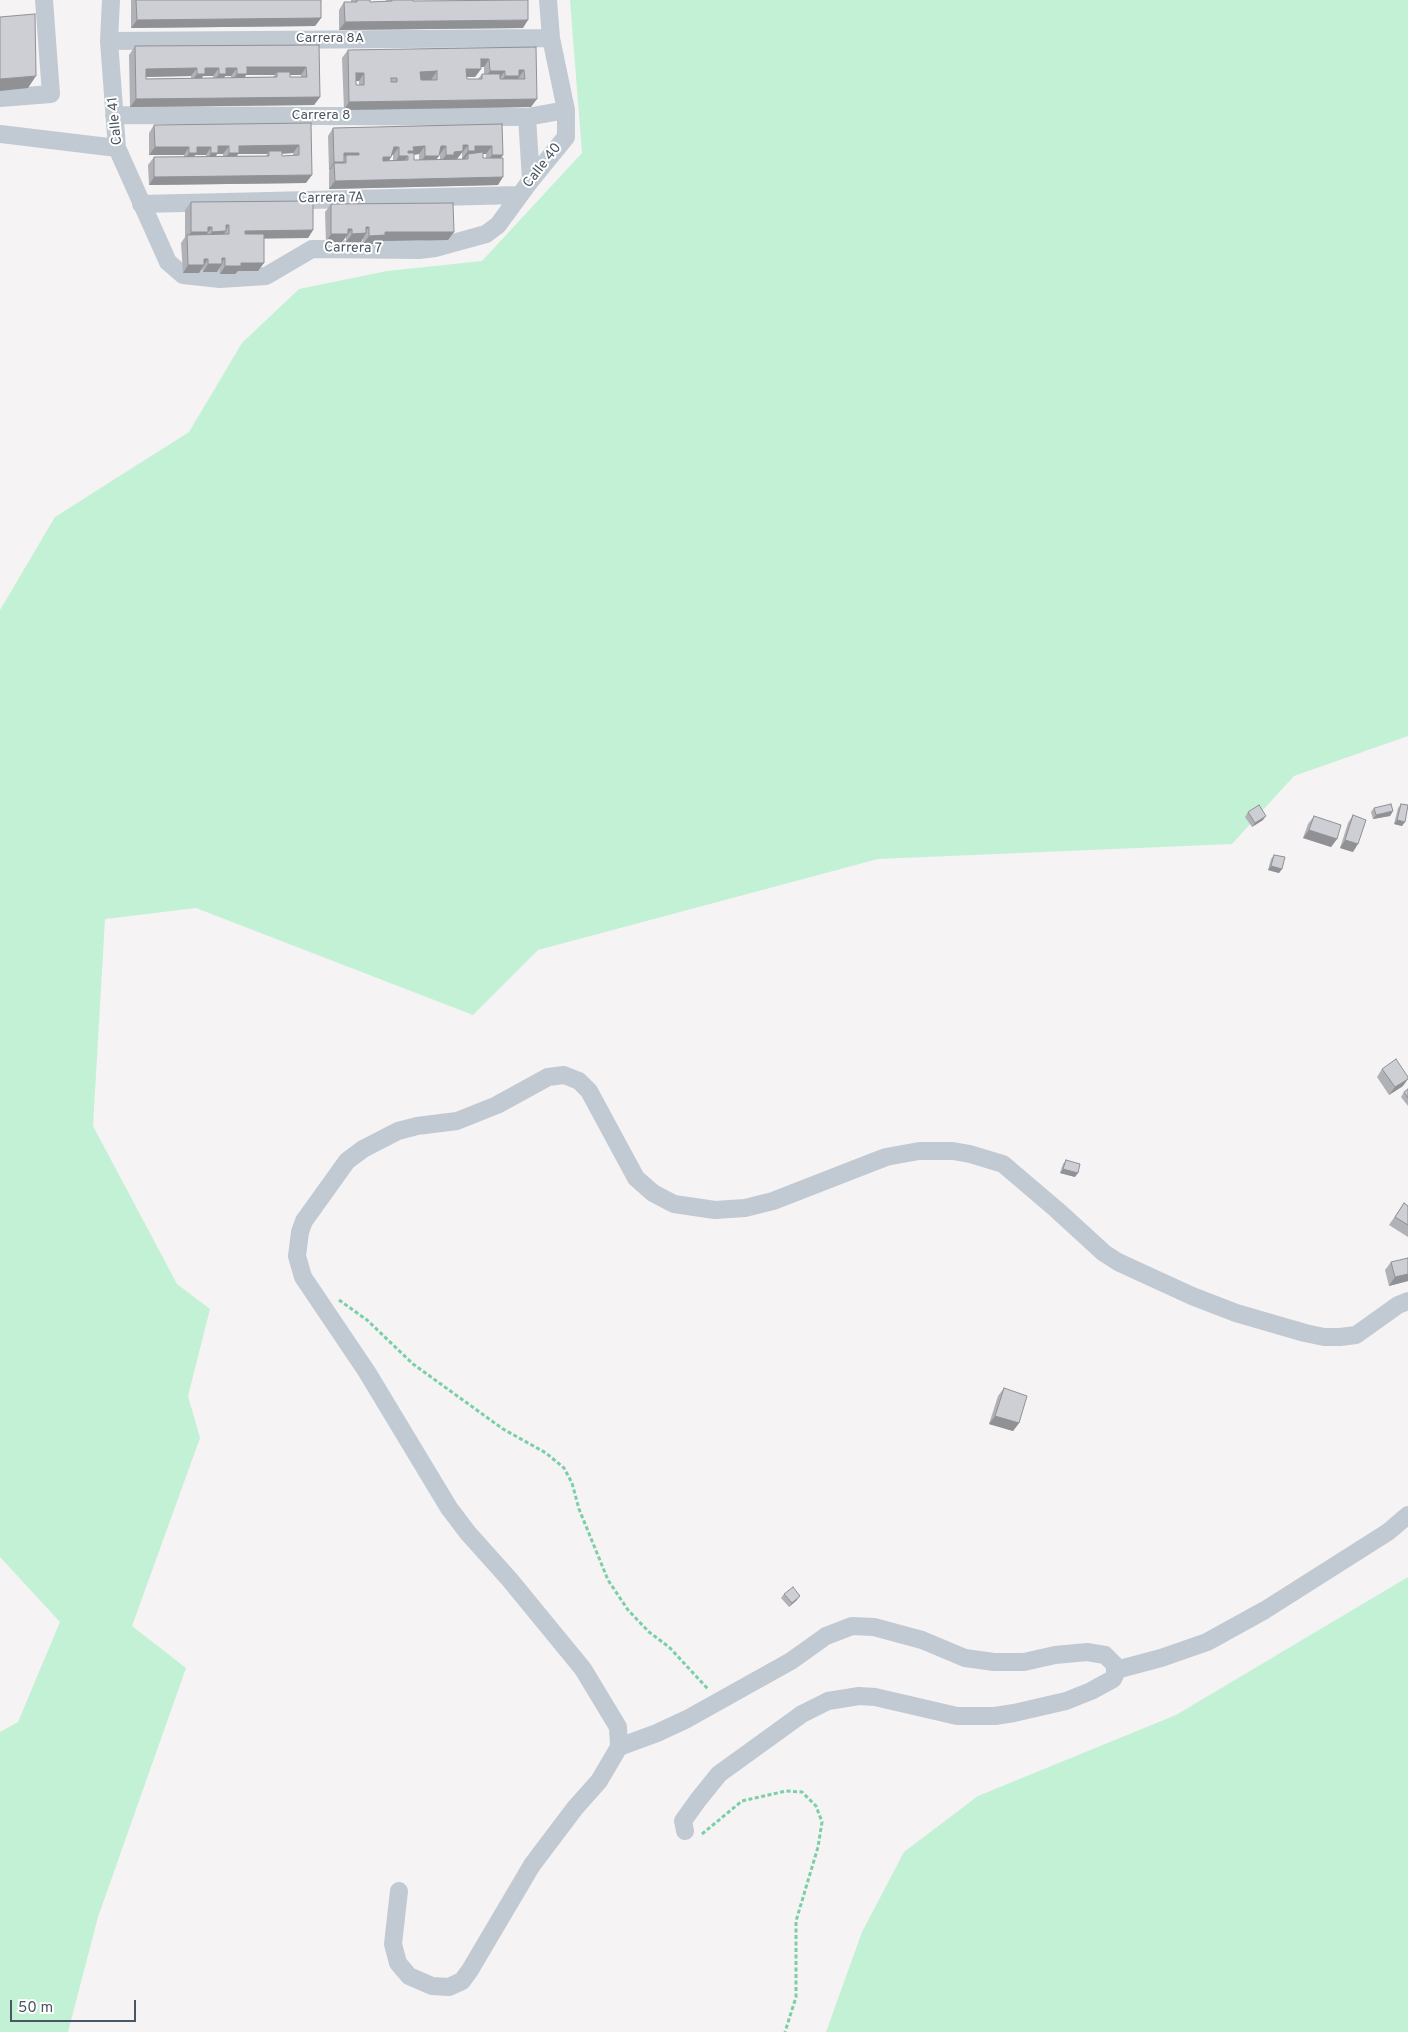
<!DOCTYPE html>
<style>
body{margin:0}
#map{position:relative;width:1408px;height:2032px;overflow:hidden;background:#f5f3f3;font-family:Overpass,sans-serif}
canvas{display:block}
.scale{position:absolute;left:10px;top:2000px;width:126px;height:22px;box-sizing:border-box;border:2px solid #4a5661;border-top:0;padding-left:6px;font-size:15px;line-height:18px;white-space:nowrap;color:#4a5661;-webkit-text-stroke:4px #fff;paint-order:stroke}
</style>
<div id="map">
<canvas width="1408" height="2032"></canvas>
<div class="scale">50 m</div>
</div>
<script>
const g = document.querySelector('canvas').getContext('2d');
g.lineJoin = 'round';
function fill(path, color) { g.fillStyle = color; g.fill(path, 'evenodd'); }
const toPath = rows => new Path2D(rows.map(r => 'M' + r).join(''));
function strokePath(path, color, width, dash) { g.strokeStyle = color; g.lineWidth = width; g.lineCap = dash ? 'butt' : 'round'; g.setLineDash(dash || []); g.stroke(path); }
function drawText(font, color, halo, rows, align = 'center') {
  g.font = font + ' Overpass,sans-serif'; g.lineWidth = 4; g.setLineDash([]); g.textBaseline = 'middle'; g.strokeStyle = halo; g.fillStyle = color; for (const [text, x, y, turn = 0] of rows) {
    g.save(); g.translate(x, y); g.rotate((+turn || 0) * Math.PI / 180); g.textAlign = isNaN(turn) ? turn : align; if (halo) g.strokeText(text, 0, 0); g.fillText(text, 0, 0); g.restore();
  }
}
fill(toPath([
 [570,0,1408,0,1408,736,1294,776,1232,844,878,859,538,950,473,1015,196,908,105,919,93,1126,177,1284,210,1309,188,1396,200,1438,132,1626,186,1668,98,1917,68,2032,0,2032,0,1732,18,1722,60,1622,0,1557,0,610,55,517,189,432,242,343,299,289,387,271,482,261,582,153],
 [1408,1577,1408,2032,826,2032,862,1932,904,1852,978,1796,1176,1715]
]), '#c3f1d5');
strokePath(toPath([
 [339,1300,367,1320,413,1364,503,1429,546,1453,564,1468,572,1483,579,1509,608,1580,628,1610,649,1632,669,1647,708,1689],
 [702,1834,742,1801,786,1791,802,1792,816,1806,822,1822,818,1847,796,1921,796,1997,785,2032]
]), '#7ad0a6', 3, [4, 2.5]);
strokePath(toPath([
 [111,0,109,41,117,148,168,262,183,275,220,279,266,276,312,249,419,250,435,248,486,234,498,225,531,180,566,137,566,110,551,38,548,0],
 [109,41,551,38],
 [0,98,51,94,44,0],
 [114,115,527,117,566,110],
 [527,117,531,180],
 [0,134,117,148],
 [141,204,520,195],
 [1116,1670,1161,1658,1207,1642,1265,1610,1388,1532,1408,1515],
 [619,1747,657,1733,687,1719,791,1661,826,1636,852,1626,874,1627,922,1640,965,1658,994,1662,1024,1662,1055,1655,1087,1652,1105,1655,1115,1665,1115,1675,1113,1679,1091,1691,1066,1701,1014,1713,995,1716,957,1716,875,1697,859,1696,828,1701,802,1714,719,1774,698,1800,683,1821,685,1831],
 [399,1891,393,1944,398,1963,409,1976,432,1986,449,1987,462,1981,470,1970,532,1865,575,1808,599,1781,619,1747,618,1727,583,1669,510,1580,468,1533,449,1508,367,1372,303,1277,297,1256,300,1232,304,1221,347,1161,363,1149,398,1131,417,1126,457,1121,497,1105,548,1077,564,1075,579,1081,589,1091,636,1178,653,1193,674,1204,715,1210,745,1208,773,1201,886,1157,919,1151,953,1151,970,1154,1003,1164,1057,1210,1104,1253,1118,1262,1192,1296,1236,1313,1305,1333,1324,1337,1340,1337,1356,1335,1398,1305,1408,1301]
]), '#c1cad2', 18);
fill(toPath([
 [131,0,147,0,321,18,315,26,131,28],
 [351,0,370,0,370,2,386,1,386,0,413,0,413,1,523,28,339,30,339,10,344,2,351,2],
 [319,45,320,97,314,105,130,107,129,55,135,46],
 [246,75,275,75,273,77,245,77],
 [290,75,301,75,301,77,290,77],
 [191,76,191,78,146,79,146,77],
 [203,76,213,76,213,78,202,78],
 [225,76,231,76,231,78,224,78],
 [536,47,531,107,344,110,342,58,348,50],
 [481,67,484,67,484,74,482,74,478,79,467,79,467,77,475,77,481,69],
 [356,81,359,81,359,85,356,85],
 [311,123,306,183,149,185,148,165,154,157,184,157,184,155,149,155,149,133,154,125],
 [293,153,293,156,282,156,282,154],
 [217,154,223,154,223,156,216,156],
 [238,154,267,154,266,156,237,156],
 [195,155,206,155,206,157,194,157],
 [502,124,503,155,501,158,498,185,329,189,329,171,330,170,329,170,328,136,333,128],
 [461,153,462,153,462,159,457,159],
 [419,154,419,160,414,160,414,155],
 [439,154,440,154,440,160,436,160],
 [483,154,486,154,486,158,483,158],
 [392,155,393,155,393,160,389,161],
 [191,202,313,230,308,238,264,238,258,271,238,271,235,274,220,274,219,268,217,272,203,272,202,268,199,273,183,273,181,243,185,237,185,210],
 [331,204,454,232,448,240,381,241,379,244,363,244,363,238,361,242,346,242,346,237,342,242,326,242,325,212],
 [1401,804,1402,826,1394,824,1398,808],
 [1374,808,1393,811,1390,816,1373,819,1371,812],
 [1248,812,1263,820,1252,827,1245,817],
 [1353,815,1353,852,1340,848,1348,823],
 [1314,816,1337,839,1331,847,1303,838,1308,824],
 [1274,855,1282,869,1279,873,1268,870,1271,859],
 [1382,1069,1403,1086,1389,1095,1377,1077],
 [1408,1089,1408,1106,1401,1097,1404,1092],
 [1066,1160,1075,1177,1060,1173,1063,1164],
 [1404,1203,1408,1206,1408,1237,1389,1225],
 [1391,1262,1408,1281,1389,1286,1385,1270],
 [1004,1388,1019,1423,1013,1431,989,1424,998,1396],
 [784,1594,797,1600,789,1607,781,1598]
]), '#b0b2b7');
fill(toPath([
 [321,18,315,26,131,28,137,20],
 [528,20,523,28,339,30,345,22],
 [481,59,489,59,484,67,475,67],
 [247,67,306,67,301,75,277,75,277,72,275,75,246,75,242,82,231,82,237,74],
 [197,68,191,76,140,77,146,69],
 [205,68,219,68,213,76,203,76,199,82,191,82,197,74],
 [226,68,237,68,231,76,225,76,221,82,213,82,219,74],
 [466,69,481,69,475,77,461,77],
 [519,70,524,70,514,84,499,84,505,76],
 [437,71,431,80,415,80,420,72],
 [490,71,505,71,499,79,484,79],
 [356,73,364,73,359,81,350,81],
 [36,76,28,88,0,91,0,79],
 [320,97,314,105,130,107,136,99],
 [537,99,531,107,344,110,349,102],
 [299,145,293,153,269,154,269,151,267,154,238,154,234,161,223,161,229,153,239,146],
 [463,145,468,145,457,159,440,163,446,155],
 [218,146,229,146,223,154,217,154,213,161,206,161,211,153],
 [425,146,419,154,411,155,408,156,402,164,394,165,399,156,413,147],
 [441,146,446,146,440,154,436,154],
 [475,146,492,146,486,154,468,154,465,159,462,159,468,151],
 [155,147,189,147,184,155,149,155],
 [197,147,211,147,206,155,195,155,191,161,184,161,189,153],
 [394,147,399,147,393,155,388,155],
 [344,153,359,153,354,161,346,155,341,161],
 [492,155,503,155,497,163,486,163],
 [425,156,439,156,433,164,419,164],
 [383,157,391,157,386,165,378,165],
 [334,162,344,162,338,170,334,163,330,170,329,170],
 [312,175,306,183,149,185,154,177],
 [503,177,498,185,329,189,335,181],
 [226,225,229,225,224,232,226,231,220,240,206,240,212,232],
 [208,227,212,227,202,240,187,238,191,232],
 [366,227,369,227,364,233,366,233,361,242,346,242,352,234],
 [348,229,352,229,342,242,326,242,331,234],
 [313,230,308,238,239,239,245,231],
 [385,232,454,232,448,240,381,241,379,244,363,244,369,236],
 [222,258,225,258,221,264,222,264,217,272,203,272,208,264],
 [204,259,208,259,199,273,183,273,188,265],
 [241,263,264,263,258,271,238,271,235,274,220,274,225,266],
 [1393,811,1390,816,1373,819,1376,815],
 [1266,816,1263,820,1252,827,1255,823],
 [1397,820,1405,822,1402,826,1394,824],
 [1309,830,1337,839,1331,847,1303,838],
 [1345,840,1358,844,1353,852,1340,848],
 [1271,866,1282,869,1279,873,1268,870],
 [1408,1079,1403,1086,1389,1095,1395,1087],
 [1063,1169,1078,1173,1075,1177,1060,1173],
 [1408,1274,1408,1281,1389,1286,1395,1277],
 [995,1416,1019,1423,1013,1431,989,1424],
 [800,1596,797,1600,789,1607,792,1603]
]), '#909195');
const building = toPath([
 [136,0,321,0,321,18,137,20,136,0],
 [357,0,370,0,370,2,392,1,392,0,413,0,413,1,528,0,528,20,345,22,344,2,357,2,357,0],
 [35,14,36,76,0,79,0,17,35,14],
 [319,45,320,97,136,99,135,46,319,45],
 [247,67,306,67,307,77,290,77,290,72,277,72,277,77,146,79,146,69,197,68,197,74,205,74,205,68,219,68,219,74,226,74,226,68,237,68,237,74,247,74,247,67],
 [536,47,537,99,349,102,348,50,536,47],
 [481,59,489,59,490,71,505,71,505,76,519,76,519,70,524,70,525,79,500,79,500,74,482,74,482,79,467,79,466,69,481,69,481,59],
 [437,71,437,80,421,80,420,72,437,71],
 [356,73,364,73,364,85,356,85,356,73],
 [391,78,397,78,397,82,391,82,391,78],
 [311,123,312,175,154,177,154,157,269,156,269,151,282,151,282,156,299,155,299,145,239,146,239,153,229,153,229,146,218,146,218,153,211,153,211,147,197,147,197,153,189,153,189,147,155,147,154,125,311,123],
 [502,124,503,155,492,155,492,146,475,146,475,151,468,151,468,145,463,145,463,151,454,152,454,155,446,155,446,146,441,146,439,156,425,156,425,146,413,147,414,151,408,151,408,153,414,153,414,160,468,159,468,154,483,152,483,158,503,158,503,177,335,181,334,163,346,163,346,155,359,155,359,153,344,153,344,162,334,162,333,128,502,124],
 [394,147,399,147,399,156,408,156,408,160,383,161,383,157,391,157,394,147],
 [313,201,313,230,245,231,245,234,264,234,264,263,241,263,241,266,225,266,225,258,222,258,222,264,208,264,208,259,204,259,204,265,188,265,187,235,229,234,229,225,226,225,226,231,212,232,212,227,208,227,208,232,191,232,191,202,313,201],
 [453,203,454,232,385,232,385,235,369,236,369,227,366,227,366,233,352,234,352,229,348,229,348,234,331,234,331,204,453,203],
 [1391,804,1393,811,1376,815,1374,808,1391,804],
 [1401,804,1408,805,1405,822,1397,820,1401,804],
 [1259,805,1266,816,1255,823,1248,812,1259,805],
 [1353,815,1366,820,1358,844,1345,840,1353,815],
 [1314,816,1341,825,1337,839,1309,830,1314,816],
 [1274,855,1285,857,1282,869,1271,866,1274,855],
 [1396,1059,1408,1077,1408,1079,1395,1087,1382,1069,1396,1059],
 [1408,1089,1408,1098,1404,1092,1408,1089],
 [1066,1160,1080,1164,1078,1173,1063,1169,1066,1160],
 [1404,1203,1408,1206,1408,1225,1395,1217,1404,1203],
 [1408,1258,1408,1274,1395,1277,1391,1262,1408,1258],
 [1004,1388,1027,1396,1019,1423,995,1416,1004,1388],
 [793,1587,800,1596,792,1603,784,1594,793,1587]
]);
fill(building, '#cdcfd5');
strokePath(building, '#909195', 1);
drawText('14px', '#4a5661', '#fff', [
 ["Carrera 8A",330,39],
 ["Carrera 8",321,116],
 ["Calle 41",116,121,-96],
 ["Calle 40",543,166,-52],
 ["Carrera 7A",331,199,-1],
 ["Carrera 7",353,249,1]
]);
</script>
